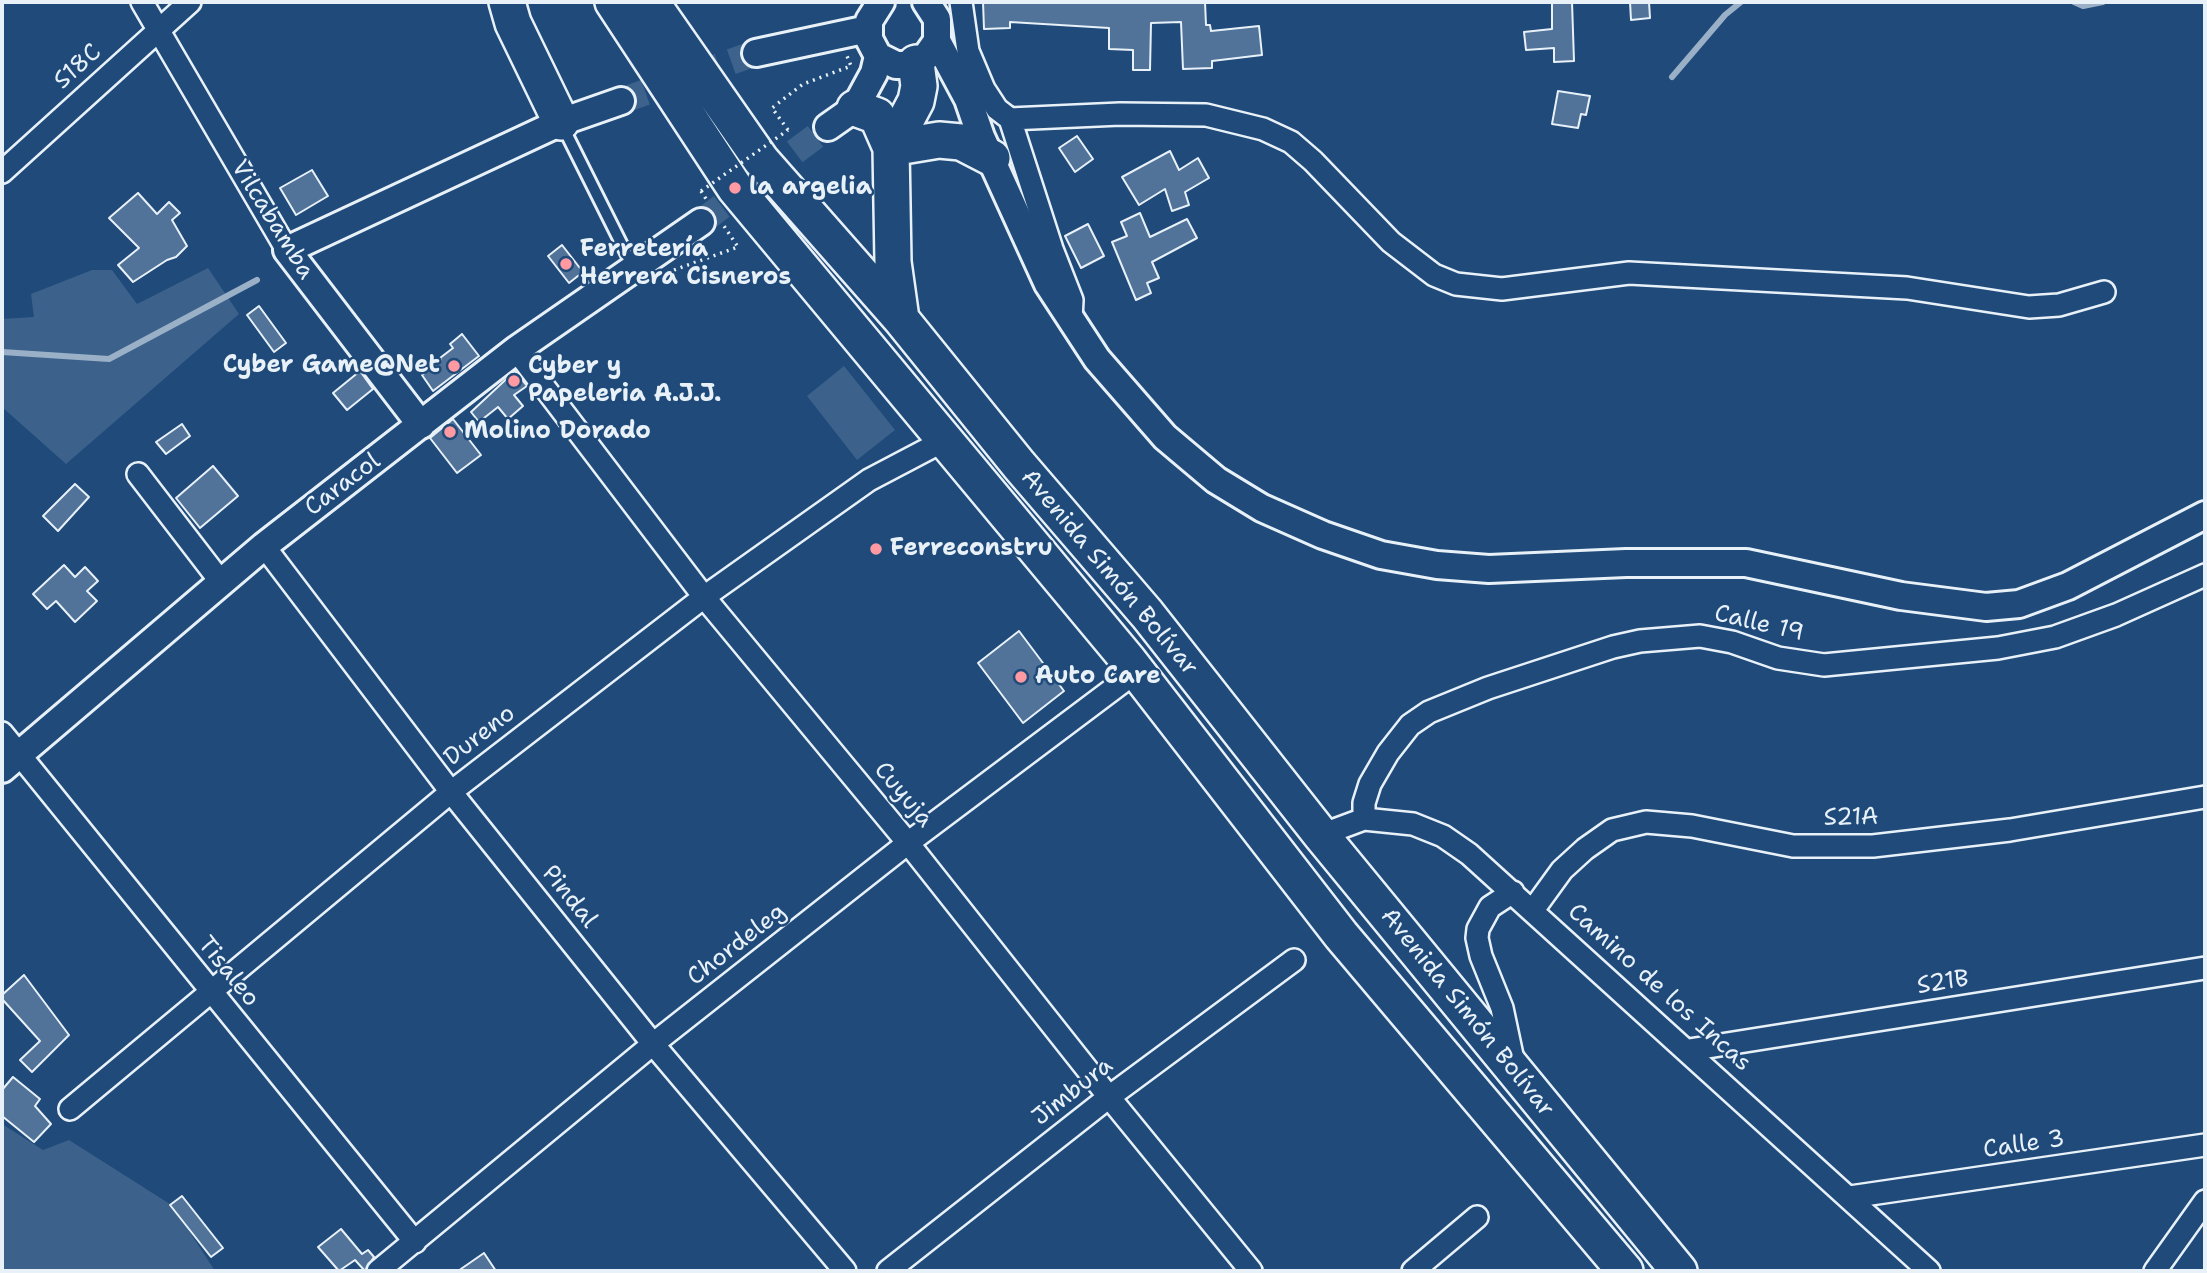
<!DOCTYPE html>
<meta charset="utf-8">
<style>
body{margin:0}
#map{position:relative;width:2207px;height:1273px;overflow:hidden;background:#1f4a7a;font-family:"Shantell Sans",sans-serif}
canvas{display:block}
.frame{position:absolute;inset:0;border:4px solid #e8f1f8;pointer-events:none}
</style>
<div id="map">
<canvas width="2207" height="1273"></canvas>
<div class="frame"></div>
</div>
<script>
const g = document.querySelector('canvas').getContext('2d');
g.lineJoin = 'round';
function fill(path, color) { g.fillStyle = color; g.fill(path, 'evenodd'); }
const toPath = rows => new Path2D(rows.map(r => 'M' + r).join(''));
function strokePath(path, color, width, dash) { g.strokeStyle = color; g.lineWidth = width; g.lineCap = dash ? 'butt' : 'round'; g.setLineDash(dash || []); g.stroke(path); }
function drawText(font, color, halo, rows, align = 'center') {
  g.font = font + ' "Shantell Sans",sans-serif'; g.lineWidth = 5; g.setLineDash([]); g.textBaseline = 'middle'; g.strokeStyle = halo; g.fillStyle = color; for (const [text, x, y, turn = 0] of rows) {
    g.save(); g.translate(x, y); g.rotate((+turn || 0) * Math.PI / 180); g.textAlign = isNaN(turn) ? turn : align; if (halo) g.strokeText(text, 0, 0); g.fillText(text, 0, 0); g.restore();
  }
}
fill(toPath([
 [208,268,239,314,66,464,2,407,2,319,34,317,31,294,92,270,112,270,137,304],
 [844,366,895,430,857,460,807,396],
 [2,1124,43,1150,69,1140,173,1206,215,1271,2,1271]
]), '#3c628c');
strokePath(toPath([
 [2074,2,2083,6,2103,2],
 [1672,77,1725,15,1741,2],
 [2,352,109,359,257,280]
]), '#9ab0c7', 6);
const building = toPath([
 [983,2,1205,2,1206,25,1210,25,1211,31,1259,26,1262,55,1212,61,1212,68,1183,69,1181,22,1151,23,1150,70,1133,70,1133,50,1109,49,1109,28,1010,22,1010,28,984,29,983,2],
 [1552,2,1572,2,1574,61,1554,62,1554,48,1526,50,1524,32,1552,29,1552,2],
 [1630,2,1649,2,1650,18,1631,20,1630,2],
 [1558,91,1590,96,1586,115,1581,114,1578,128,1552,124,1558,91],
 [1077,136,1093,159,1075,172,1059,148,1077,136],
 [1170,151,1179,170,1198,158,1209,178,1185,192,1189,205,1172,211,1165,189,1139,205,1122,177,1170,151],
 [312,170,328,196,296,215,280,188,312,170],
 [138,193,157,214,169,202,180,213,172,220,187,246,176,257,167,260,133,282,118,265,139,248,109,218,138,193],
 [1140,213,1150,237,1187,219,1197,238,1152,262,1159,278,1147,283,1151,293,1136,300,1112,242,1127,236,1121,222,1140,213],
 [1088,224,1104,256,1081,268,1065,236,1088,224],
 [562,245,583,272,569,283,548,256,562,245],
 [259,306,286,343,274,352,247,315,259,306],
 [462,334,479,356,433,391,422,375,441,360,440,358,453,348,450,344,462,334],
 [360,371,373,389,347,410,333,393,360,371],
 [515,371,527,386,514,395,523,406,508,419,498,407,479,422,471,412,515,371],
 [453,419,481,455,457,473,430,438,453,419],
 [182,424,190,436,166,454,156,442,182,424],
 [213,466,238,496,200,528,176,498,213,466],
 [75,484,89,497,58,531,43,516,75,484],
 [64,565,75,577,85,567,98,581,87,591,97,601,75,622,56,601,47,609,33,594,64,565],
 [1019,631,1064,691,1023,723,978,663,1019,631],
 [24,975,69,1035,32,1072,20,1060,40,1041,2,999,2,995,24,975],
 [13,1077,40,1099,35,1106,51,1124,34,1142,2,1116,2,1090,13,1077],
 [182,1196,223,1248,211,1257,170,1205,182,1196],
 [341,1229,362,1254,368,1250,374,1257,365,1271,355,1260,339,1271,318,1247,341,1229],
 [484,1253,496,1271,458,1271,484,1253]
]);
fill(building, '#517399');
strokePath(building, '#e8f1f8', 2);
strokePath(toPath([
 [621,101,756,53],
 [701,222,828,127]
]), '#3d638d', 26, [26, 13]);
const service = toPath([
 [563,127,634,269]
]);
const minor = toPath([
 [142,2,287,250],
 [961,2,968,51,984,89,997,109,1010,119,1120,114,1206,115,1263,129,1291,142,1313,161,1391,242,1434,275,1456,284,1502,289,1629,273,1907,288,2029,307,2059,305,2104,292],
 [1010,119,1052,249,1072,300,1071,319],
 [2,172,190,2],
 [516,350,704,597,908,843,1109,1097,1251,1271],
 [138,474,221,582],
 [264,546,451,792,653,1044,845,1271],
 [2,733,415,1242],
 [1364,819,1364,803,1370,784,1388,753,1410,725,1429,712,1488,688,1613,647,1640,641,1700,636,1732,642,1778,658,1824,665,1998,648,2055,637,2116,615,2205,575],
 [1321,835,1364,819,1413,824,1443,836,1469,854,1929,1271],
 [1533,910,1562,870,1585,849,1612,830,1646,822,1692,826,1793,846,1873,846,2010,830,2205,797],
 [1689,1050,2205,968],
 [1513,1060,1502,1008,1481,956,1477,938,1478,929,1490,907,1513,892],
 [70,1109,451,792,704,597,869,480,947,439],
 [1850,1197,2205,1145],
 [378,1271,653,1044,908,843,1137,671],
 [888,1271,1109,1097,1294,960],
 [1413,1271,1477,1217],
 [2155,1271,2205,1201]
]);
const tertiary = toPath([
 [881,2,869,21,869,39,878,56,896,65,906,65,925,58,937,41,937,19,926,2],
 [937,41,968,99,981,137,1048,284,1097,359,1165,437,1216,480,1262,508,1323,535,1381,555,1437,565,1489,569,1626,563,1746,563,1901,596,1986,607,2019,604,2068,586,2205,515],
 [756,53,868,29],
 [828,127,855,108,874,73,878,56],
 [421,425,287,250,561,122,621,101],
 [2,769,264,546,516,350,701,222]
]);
const trunk = toPath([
 [507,2,513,23,561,122],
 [613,2,735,188,1128,660,1341,935,1625,1271],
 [651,2,761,160,901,319,1019,465,1147,614,1321,835,1679,1271],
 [855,108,877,116,891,148,893,262,901,319],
 [891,148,939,140,961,142,992,158],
 [891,148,916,101,919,86,916,63]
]);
strokePath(service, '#e8f1f8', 16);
strokePath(minor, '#e8f1f8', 26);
strokePath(tertiary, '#e8f1f8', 32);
strokePath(trunk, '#e8f1f8', 40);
strokePath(toPath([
 [788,130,772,108,803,84,851,66,847,56],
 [701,191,708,202],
 [674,270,738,247,724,226]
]), '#e8f1f8', 3.5, [2, 5]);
strokePath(service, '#1f4a7a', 10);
strokePath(minor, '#1f4a7a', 21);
strokePath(tertiary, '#1f4a7a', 26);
strokePath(trunk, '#1f4a7a', 35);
strokePath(toPath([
 [701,191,788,130]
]), '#e8f1f8', 3.5, [2, 5]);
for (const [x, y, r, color] of [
 [735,188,7,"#ff9aa2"],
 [566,264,7,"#ff9aa2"],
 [454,366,7,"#ff9aa2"],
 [514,381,7,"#ff9aa2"],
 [450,432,7,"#ff9aa2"],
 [876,549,7,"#ff9aa2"],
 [1021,677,7,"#ff9aa2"]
]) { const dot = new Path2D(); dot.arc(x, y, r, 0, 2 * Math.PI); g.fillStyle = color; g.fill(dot); strokePath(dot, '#1f4a7a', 2.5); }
drawText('24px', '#e8f1f8', '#1f4a7a', [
 ["S18C",78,67,-42],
 ["Vilcabamba",272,220,58],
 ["Caracol",343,485,-37],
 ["Avenida Simón Bolívar",1109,573,50],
 ["Calle 19",1759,624,13],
 ["Dureno",480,736,-38],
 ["Cuyuja",903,795,50],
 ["S21A",1851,818,-1],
 ["Pindal",569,897,51],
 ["Chordeleg",737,945,-38],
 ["Tisaleo",228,972,51],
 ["S21B",1943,983,-9],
 ["Camino de los Incas",1659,988,42],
 ["Avenida Simón Bolívar",1467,1013,51],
 ["Jimbura",1073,1092,-38],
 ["Calle 3",2024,1145,-8]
]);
drawText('bold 24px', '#e8f1f8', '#1f4a7a', [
 ["la argelia",749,188],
 ["Ferretería",580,250],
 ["Herrera Cisneros",580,278],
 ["Cyber Game@Net",440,366,"right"],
 ["Cyber y",528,367],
 ["Papeleria A.J.J.",528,395],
 ["Molino Dorado",464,432],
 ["Ferreconstru",890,549],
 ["Auto Care",1035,677]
], 'left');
</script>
